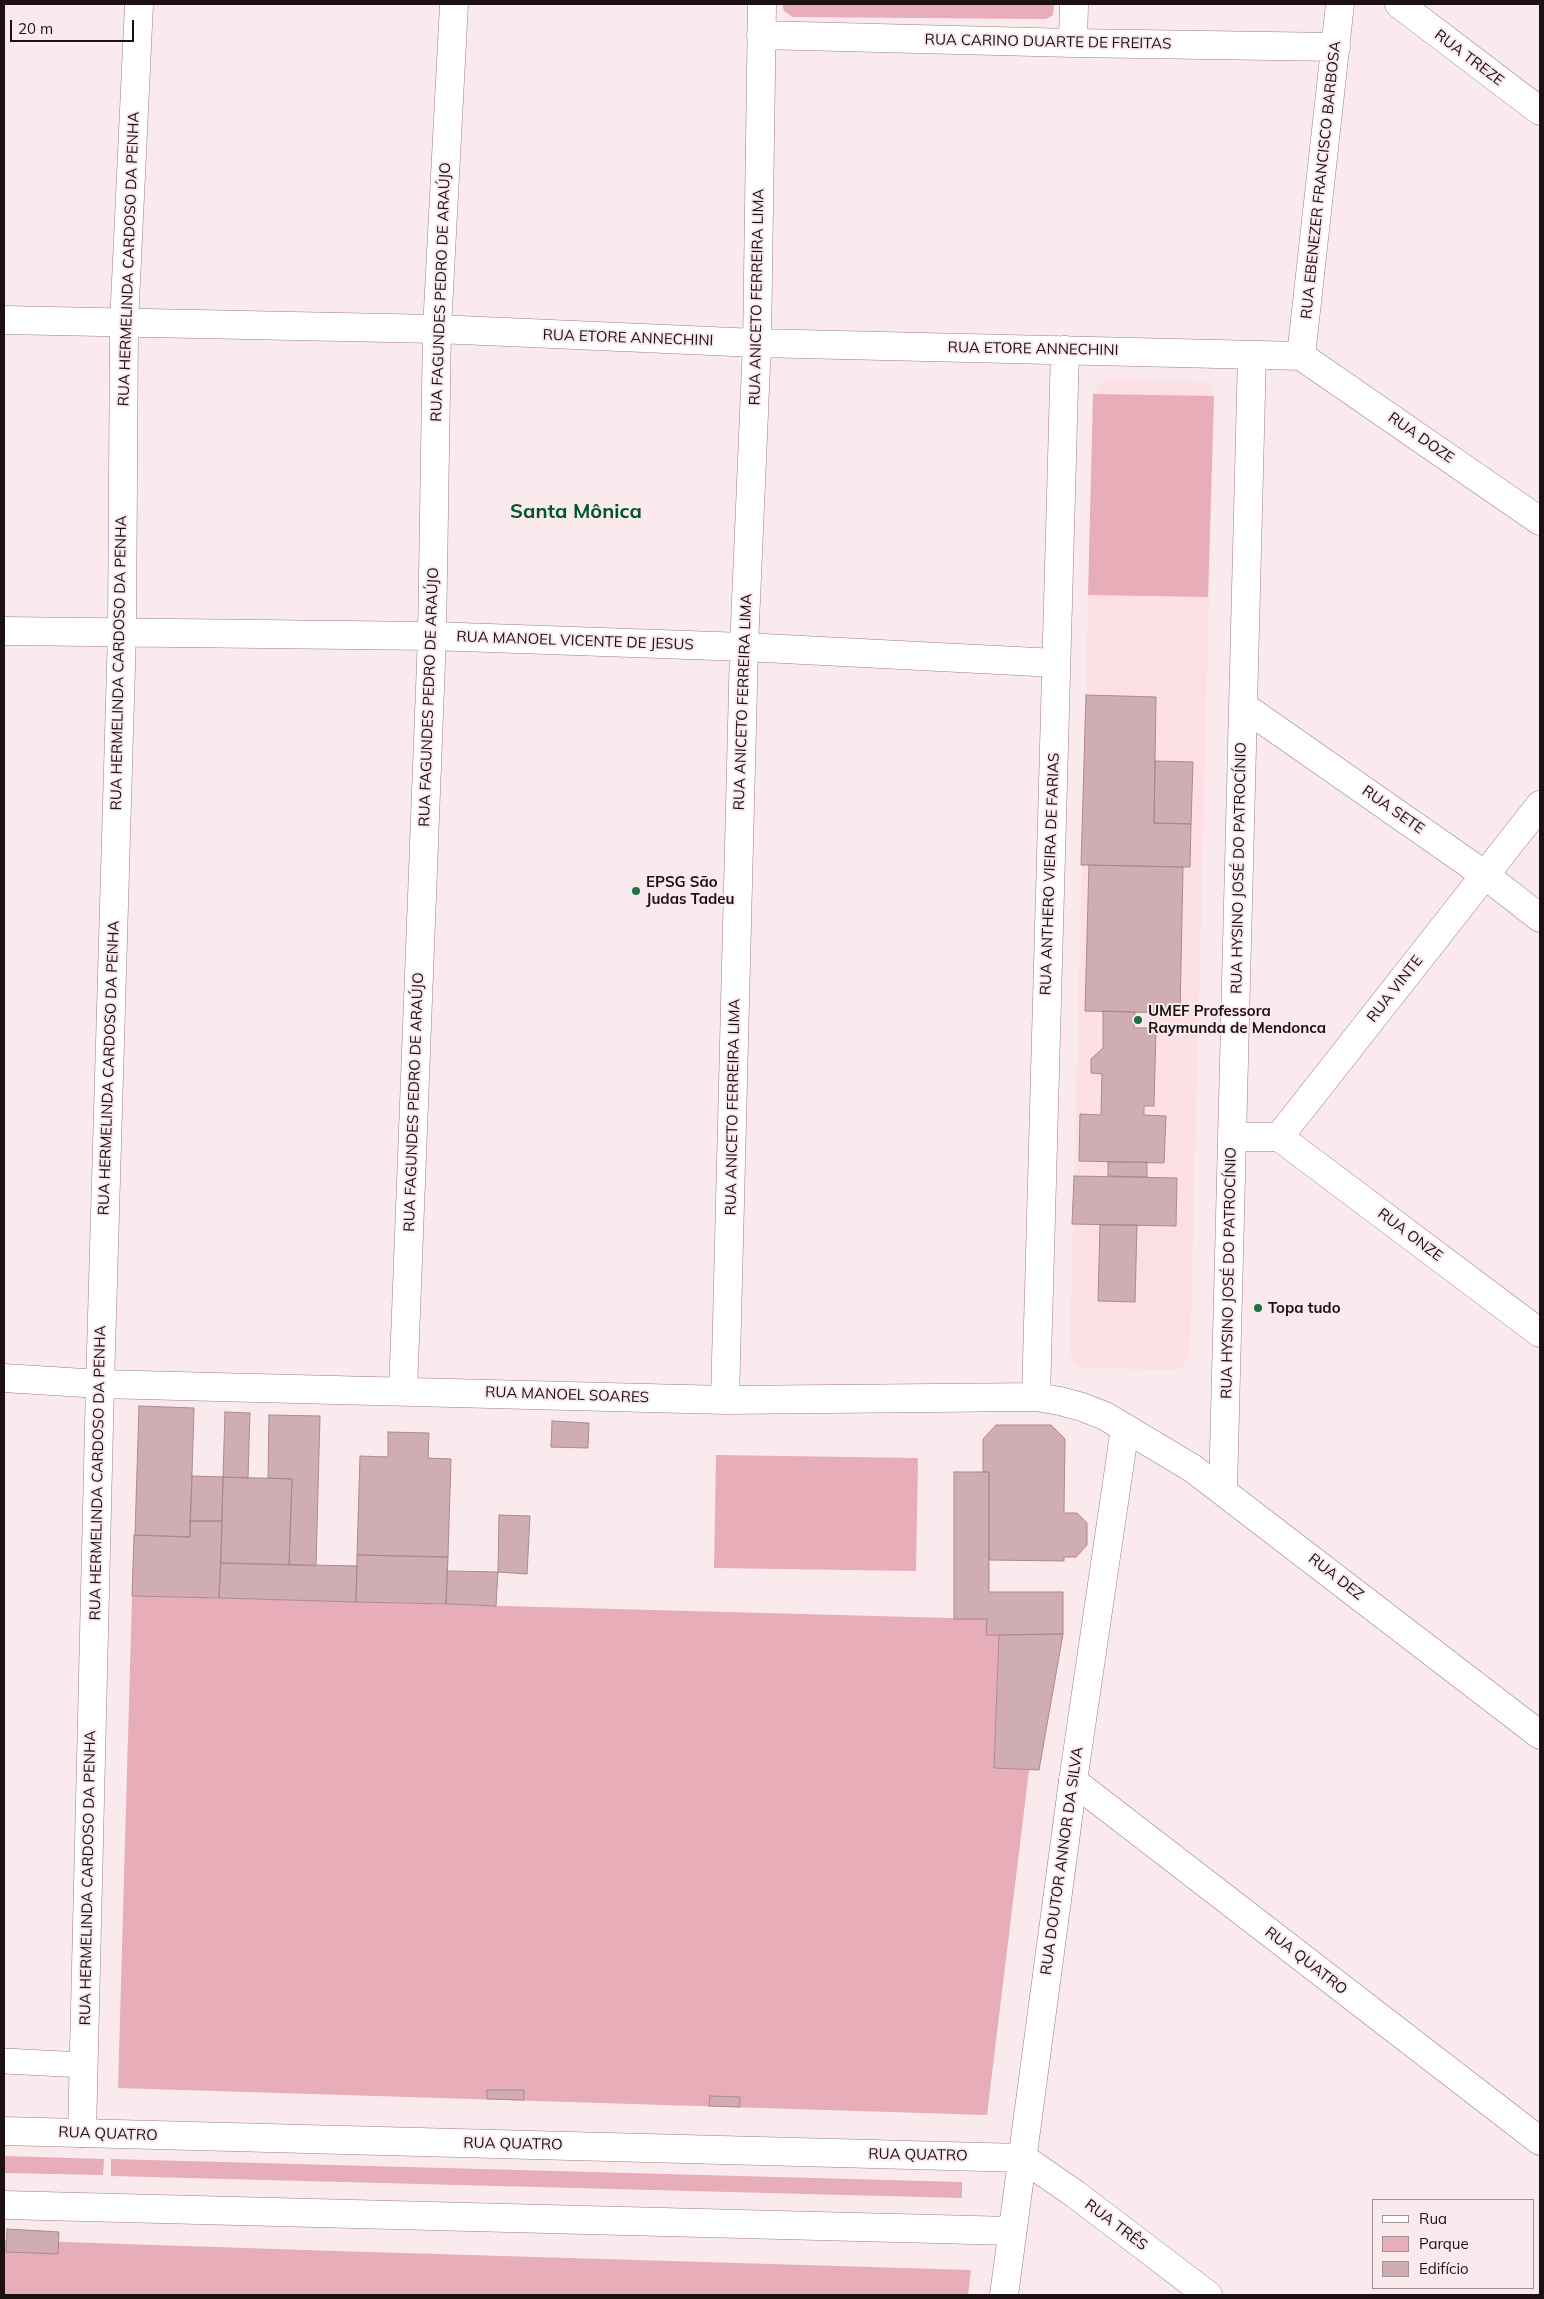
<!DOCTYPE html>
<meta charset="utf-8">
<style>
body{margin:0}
#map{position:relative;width:1544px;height:2299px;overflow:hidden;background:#faeaed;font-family:Mulish,sans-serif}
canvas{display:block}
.frame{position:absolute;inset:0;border:5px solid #1c1012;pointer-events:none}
.legend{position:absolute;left:1372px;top:2199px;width:162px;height:90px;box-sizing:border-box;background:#faeaed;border:1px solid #a19395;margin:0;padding:6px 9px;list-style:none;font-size:15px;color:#1c1012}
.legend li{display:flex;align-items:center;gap:10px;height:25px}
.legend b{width:25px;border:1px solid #a19395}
.scale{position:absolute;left:10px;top:20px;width:124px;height:22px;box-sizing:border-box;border:2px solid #1c1012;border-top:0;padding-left:6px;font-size:15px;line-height:18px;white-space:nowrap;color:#1c1012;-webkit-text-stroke:4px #faeaed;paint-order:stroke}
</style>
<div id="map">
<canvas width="1544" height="2299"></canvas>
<div class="frame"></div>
<ul class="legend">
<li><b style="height:6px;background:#fff"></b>Rua</li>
<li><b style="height:14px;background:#e7adb9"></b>Parque</li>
<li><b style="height:14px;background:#d0acb3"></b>Edifício</li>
</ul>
<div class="scale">20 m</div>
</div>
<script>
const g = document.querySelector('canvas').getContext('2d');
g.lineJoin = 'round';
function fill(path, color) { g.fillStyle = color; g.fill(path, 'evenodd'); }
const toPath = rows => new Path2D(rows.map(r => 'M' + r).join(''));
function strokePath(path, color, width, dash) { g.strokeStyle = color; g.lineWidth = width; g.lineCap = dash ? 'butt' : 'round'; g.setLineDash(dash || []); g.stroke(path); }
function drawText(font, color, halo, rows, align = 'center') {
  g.font = font + ' Mulish,sans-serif'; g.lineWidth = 4; g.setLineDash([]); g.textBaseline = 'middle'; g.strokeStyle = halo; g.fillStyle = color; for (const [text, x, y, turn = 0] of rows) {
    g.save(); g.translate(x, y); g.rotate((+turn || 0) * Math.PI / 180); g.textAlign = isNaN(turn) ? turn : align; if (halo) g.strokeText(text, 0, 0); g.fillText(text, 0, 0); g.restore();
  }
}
fill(toPath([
 [1109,380,1202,381,1211,386,1214,396,1190,1354,1183,1366,1174,1370,1082,1368,1073,1363,1070,1352,1093,394,1099,384]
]), '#fce0e5');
fill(toPath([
 [782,4,1054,4,1053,15,1046,19,793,17,784,11],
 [1093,394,1214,396,1208,597,1088,595],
 [716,1455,918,1458,916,1571,714,1568],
 [132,1596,987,1619,987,1635,999,1635,994,1768,1029,1770,987,2115,118,2088],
 [4,2156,104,2159,103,2175,4,2173],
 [111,2159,962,2182,962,2198,111,2176],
 [4,2240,336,2251,971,2270,968,2295,4,2295]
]), '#e7adb9');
const building = toPath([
 [1086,695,1156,697,1154,823,1191,824,1190,867,1081,865,1086,695],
 [1155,761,1193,762,1191,824,1154,823,1155,761],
 [1089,865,1183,867,1180,1013,1085,1011,1089,865],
 [1103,1011,1135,1012,1134,1028,1156,1028,1154,1106,1144,1106,1144,1115,1166,1116,1164,1163,1079,1161,1080,1114,1101,1115,1102,1074,1091,1073,1091,1059,1103,1048,1103,1011],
 [1108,1162,1147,1162,1147,1177,1108,1176,1108,1162],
 [1074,1176,1177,1178,1176,1226,1072,1224,1074,1176],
 [1100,1225,1137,1225,1135,1302,1098,1301,1100,1225],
 [139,1406,194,1408,190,1537,135,1535,139,1406],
 [225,1412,250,1413,248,1478,223,1477,225,1412],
 [269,1415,320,1416,316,1566,289,1565,292,1479,268,1478,269,1415],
 [552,1421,589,1423,588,1448,551,1447,552,1421],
 [996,1425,1051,1425,1065,1439,1064,1513,1077,1513,1087,1523,1087,1545,1076,1557,1064,1557,1064,1561,989,1560,989,1472,983,1472,983,1439,996,1425],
 [388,1432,429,1433,428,1458,451,1459,448,1557,357,1555,360,1456,388,1457,388,1432],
 [954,1472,989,1472,989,1592,1063,1592,1063,1634,986,1635,987,1619,954,1619,954,1472],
 [192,1476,223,1477,222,1521,190,1521,192,1476],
 [223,1477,292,1479,289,1565,221,1563,223,1477],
 [499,1515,530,1516,527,1574,498,1572,499,1515],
 [190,1521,222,1521,219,1598,132,1596,134,1535,190,1537,190,1521],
 [357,1555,448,1557,446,1604,356,1602,357,1555],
 [221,1563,357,1566,356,1602,219,1598,221,1563],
 [447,1571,498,1572,496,1606,446,1604,447,1571],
 [1063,1634,1039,1770,994,1768,999,1635,1063,1634],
 [487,2090,524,2090,524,2100,487,2099,487,2090],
 [710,2096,740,2097,740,2107,709,2106,710,2096],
 [7,2229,59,2232,58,2254,6,2252,7,2229]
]);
fill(building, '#d0acb3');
strokePath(building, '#ab898f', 1);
const lane = toPath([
 [4,2061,84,2065]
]);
const street = toPath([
 [1399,4,1540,111],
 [761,35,1073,43,1336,47],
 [1073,43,1074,4],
 [4,320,437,329,757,343,1301,356],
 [1301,356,1340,4],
 [1301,356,1540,521],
 [4,631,432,636,744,647,1056,663],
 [1243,706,1485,875,1540,918],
 [1232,1137,1279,1137],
 [1279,1137,1540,805],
 [1279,1137,1540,1333],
 [4,1378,100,1384,725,1400,1036,1397,1060,1401,1082,1407,1105,1416,1192,1468,1540,1735],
 [403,1390,432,636,437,329,454,4],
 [1036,1397,1065,350],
 [725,1400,744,647,757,343,762,4],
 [1223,1491,1252,355],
 [1073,1781,1125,1428],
 [82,2133,100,1384,122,632,124,324,139,4]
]);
const secondary = toPath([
 [4,2131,1023,2158],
 [1023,2158,1075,2194,1208,2295],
 [4,2205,1012,2231],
 [1004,2295,1073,1781,1540,2141]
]);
strokePath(lane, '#9e7c83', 26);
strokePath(street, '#9e7c83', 29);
strokePath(secondary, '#9e7c83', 29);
strokePath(lane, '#fff', 25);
strokePath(street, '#fff', 28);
strokePath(secondary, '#fff', 28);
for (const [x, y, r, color] of [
 [636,891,5,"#1d7143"],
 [1138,1020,5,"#1d7143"],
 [1258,1308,5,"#1d7143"]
]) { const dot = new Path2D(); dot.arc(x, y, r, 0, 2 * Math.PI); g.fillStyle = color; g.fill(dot); strokePath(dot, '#faeaed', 2); }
drawText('15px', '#1c1012', '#faeaed', [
 ["RUA CARINO DUARTE DE FREITAS",1048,42,1],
 ["RUA TREZE",1469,58,37],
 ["RUA EBENEZER FRANCISCO BARBOSA",1321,180,-84],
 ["RUA HERMELINDA CARDOSO DA PENHA",129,259,-88],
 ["RUA FAGUNDES PEDRO DE ARAÚJO",441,292,-88],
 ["RUA ANICETO FERREIRA LIMA",757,297,-89],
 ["RUA ETORE ANNECHINI",628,338,2],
 ["RUA ETORE ANNECHINI",1033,349,1],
 ["RUA DOZE",1421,438,35],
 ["RUA MANOEL VICENTE DE JESUS",575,641,2],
 ["RUA HERMELINDA CARDOSO DA PENHA",119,663,-89],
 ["RUA FAGUNDES PEDRO DE ARAÚJO",429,697,-88],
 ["RUA ANICETO FERREIRA LIMA",743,702,-88],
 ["RUA SETE",1393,810,35],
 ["RUA HYSINO JOSÉ DO PATROCÍNIO",1239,868,-89],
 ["RUA ANTHERO VIEIRA DE FARIAS",1050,874,-88],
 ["RUA VINTE",1395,989,-52],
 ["RUA HERMELINDA CARDOSO DA PENHA",109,1068,-88],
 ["RUA FAGUNDES PEDRO DE ARAÚJO",414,1102,-88],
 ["RUA ANICETO FERREIRA LIMA",733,1107,-89],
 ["RUA ONZE",1410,1235,37],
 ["RUA HYSINO JOSÉ DO PATROCÍNIO",1229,1273,-89],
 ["RUA MANOEL SOARES",567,1395,2],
 ["RUA HERMELINDA CARDOSO DA PENHA",98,1473,-89],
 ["RUA DEZ",1336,1577,38],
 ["RUA DOUTOR ANNOR DA SILVA",1062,1861,-82],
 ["RUA HERMELINDA CARDOSO DA PENHA",88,1878,-89],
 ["RUA QUATRO",1306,1961,38],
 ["RUA QUATRO",108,2134,2],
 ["RUA QUATRO",513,2144,1],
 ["RUA QUATRO",918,2155,1],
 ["RUA TRÊS",1116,2225,37]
]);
drawText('bold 15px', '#1c1012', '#faeaed', [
 ["EPSG São",646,882],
 ["Judas Tadeu",646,899],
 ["UMEF Professora",1148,1011],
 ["Raymunda de Mendonca",1148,1028],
 ["Topa tudo",1268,1308]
], 'left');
drawText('bold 20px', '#00562e', '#faeaed', [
 ["Santa Mônica",576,512]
]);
</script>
